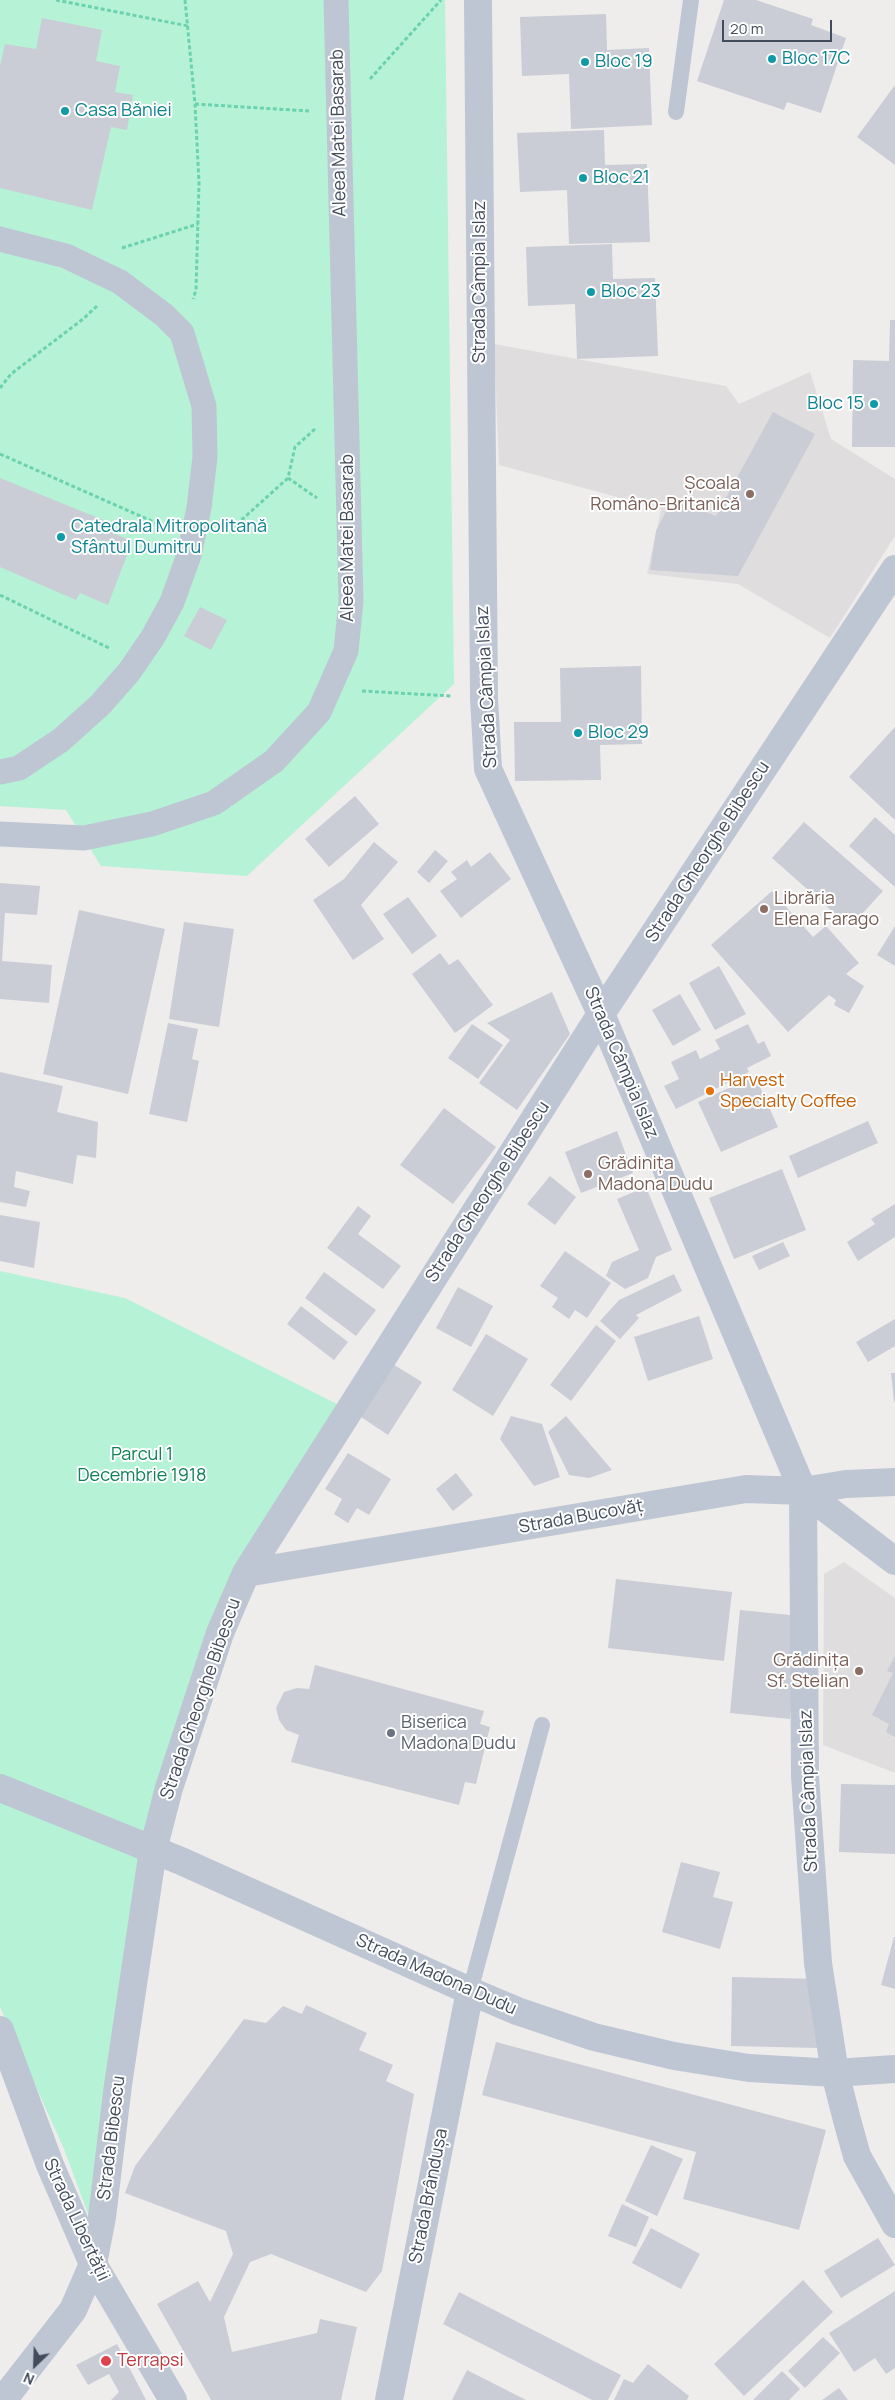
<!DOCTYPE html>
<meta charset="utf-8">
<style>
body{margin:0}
#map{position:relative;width:895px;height:2400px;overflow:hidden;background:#efecec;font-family:Manrope,sans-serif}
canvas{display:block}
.north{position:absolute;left:10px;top:2340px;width:50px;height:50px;-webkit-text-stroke:4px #fff;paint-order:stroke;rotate:204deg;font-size:14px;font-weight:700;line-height:20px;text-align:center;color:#434c5b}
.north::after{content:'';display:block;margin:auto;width:18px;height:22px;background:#434c5b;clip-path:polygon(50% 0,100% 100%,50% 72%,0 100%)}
.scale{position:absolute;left:722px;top:20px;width:110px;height:22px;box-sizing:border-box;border:2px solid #434c5b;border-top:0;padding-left:6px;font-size:15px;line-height:18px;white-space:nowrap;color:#434c5b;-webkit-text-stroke:4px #fff;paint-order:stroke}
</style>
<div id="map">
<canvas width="895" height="2400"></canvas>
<div class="north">N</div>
<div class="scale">20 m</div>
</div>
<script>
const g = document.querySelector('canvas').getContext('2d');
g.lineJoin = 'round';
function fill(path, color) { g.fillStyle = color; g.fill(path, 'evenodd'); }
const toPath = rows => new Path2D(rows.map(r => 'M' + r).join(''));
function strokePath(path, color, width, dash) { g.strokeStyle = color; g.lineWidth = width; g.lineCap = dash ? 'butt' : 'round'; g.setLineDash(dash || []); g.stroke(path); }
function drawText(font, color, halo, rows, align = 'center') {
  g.font = font + ' Manrope,sans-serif'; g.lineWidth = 4; g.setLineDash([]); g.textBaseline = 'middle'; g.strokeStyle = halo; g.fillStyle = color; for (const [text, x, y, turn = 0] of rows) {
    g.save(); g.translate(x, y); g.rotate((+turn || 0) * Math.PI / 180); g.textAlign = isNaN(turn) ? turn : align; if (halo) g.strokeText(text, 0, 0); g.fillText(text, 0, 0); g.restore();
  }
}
fill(toPath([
 [494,344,726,386,739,404,810,372,831,439,895,479,895,536,830,638,738,584,647,574,661,509,499,465],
 [844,1562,895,1598,895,1773,823,1745,824,1574]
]), '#e0ddde');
fill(toPath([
 [0,0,445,0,454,684,247,876,101,866,66,810,0,806],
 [0,1271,125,1298,349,1410,242,1572,166,1788,94,2230,64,2149,0,2007]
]), '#b6f2d6');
fill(toPath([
 [724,0,756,0,813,19,811,25,846,38,821,113,787,102,784,110,697,81],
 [606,14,607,50,649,48,652,125,571,129,569,74,522,76,520,17],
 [42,18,102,30,96,61,120,66,115,92,133,95,127,130,111,127,92,210,0,188,0,66,5,44,36,49],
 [895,85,895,165,857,137],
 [604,130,605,165,647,164,650,242,569,244,567,190,520,192,517,133],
 [612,244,613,279,655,278,658,356,577,359,575,304,528,306,526,247],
 [890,320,895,320,895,447,852,447,853,360,889,361],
 [773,412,815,434,738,576,650,570,656,531,672,499,716,516],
 [0,478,113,524,110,531,132,542,108,605,80,593,76,600,0,567],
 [200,607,227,620,211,650,184,636],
 [641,666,642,744,600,745,601,780,515,781,514,722,561,722,560,668],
 [895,727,895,820,849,777],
 [355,796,379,824,329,867,305,839],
 [875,817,895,835,895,887,849,846],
 [804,822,883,891,850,927,772,858],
 [374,842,398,862,361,905,384,939,353,960,313,900,344,879],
 [435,850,448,861,429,883,417,872],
 [490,852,511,879,461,918,440,891,457,879,451,872,467,860,471,867],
 [0,883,40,886,37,915,5,913,2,961,52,965,49,1003,0,999],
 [772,891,813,937,826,926,859,963,846,974,864,986,849,1013,834,1005,836,1000,829,995,788,1032,711,945],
 [408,897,437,936,412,954,383,914],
 [79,910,165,929,128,1094,43,1074],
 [184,922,234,929,219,1027,169,1019],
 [895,926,895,966,877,955],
 [440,953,449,965,458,959,493,1005,455,1033,412,974],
 [719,966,746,1014,715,1030,689,983],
 [552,992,570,1034,517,1110,479,1083,510,1040,487,1023],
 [680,994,701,1030,673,1046,652,1010],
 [168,1023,198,1029,192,1059,199,1061,187,1122,149,1114],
 [472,1024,503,1045,478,1079,448,1058],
 [748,1024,758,1044,764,1041,771,1056,747,1068,749,1072,676,1109,664,1086,679,1079,671,1062,696,1050,700,1059,720,1049,715,1040],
 [0,1072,63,1086,57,1112,98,1122,96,1158,77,1155,73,1184,16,1171,14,1187,30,1191,26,1207,0,1202],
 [755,1076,778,1127,721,1152,698,1102],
 [444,1108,496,1147,453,1204,400,1165],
 [868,1121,878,1143,798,1178,789,1156],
 [617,1131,633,1173,581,1193,565,1152],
 [782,1169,806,1230,734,1259,709,1198],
 [550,1176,576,1197,555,1225,527,1204],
 [646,1187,672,1250,656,1257,648,1278,625,1289,606,1276,612,1262,639,1250,617,1199],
 [895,1204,895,1237,858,1261,847,1242,875,1224,871,1219],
 [358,1206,371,1216,358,1234,401,1266,383,1289,327,1248],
 [0,1215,40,1222,34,1268,0,1261],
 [783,1242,790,1256,759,1270,752,1256],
 [565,1251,611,1283,587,1318,575,1310,569,1319,552,1307,558,1298,540,1286],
 [324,1272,376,1310,356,1336,305,1298],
 [674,1274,682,1291,636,1315,639,1318,620,1339,600,1321,619,1300],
 [458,1287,493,1306,471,1347,436,1328],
 [301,1306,348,1342,334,1360,287,1324],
 [699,1316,713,1359,648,1381,634,1337],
 [895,1319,895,1346,868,1362,856,1342],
 [596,1325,616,1341,571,1401,550,1385],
 [486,1334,528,1359,493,1416,452,1390],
 [391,1363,422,1382,388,1435,358,1415],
 [891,1373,895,1373,895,1402,894,1402],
 [511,1416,542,1424,560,1477,534,1486,500,1439],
 [566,1416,612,1470,589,1478,569,1475,548,1432],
 [348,1453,391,1479,369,1515,357,1508,348,1523,334,1514,342,1499,325,1489],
 [456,1473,473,1495,453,1511,436,1489],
 [616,1579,732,1592,724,1661,608,1648],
 [740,1610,800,1616,790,1719,730,1713],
 [895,1656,895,1737,886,1732,889,1724,872,1715,893,1673,887,1671],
 [315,1665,484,1711,480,1724,490,1727,476,1784,465,1782,459,1805,291,1762,299,1735,286,1730,279,1720,276,1708,284,1692,297,1688,309,1689],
 [841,1784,895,1785,895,1854,839,1852],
 [681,1862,720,1872,713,1897,733,1902,720,1949,662,1932],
 [894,1937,895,1937,895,1989,881,1985],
 [732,1977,820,1979,819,2048,731,2046],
 [306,2005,367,2033,359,2050,393,2065,386,2081,414,2094,382,2271,366,2292,271,2254,250,2262,224,2317,232,2352,317,2333,320,2319,357,2327,341,2400,211,2400,157,2304,198,2281,210,2302,233,2254,226,2231,125,2193,135,2166,244,2019,266,2023,283,2006,302,2014],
 [496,2042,826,2130,799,2230,683,2199,696,2152,482,2095],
 [651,2145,683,2159,657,2216,625,2201],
 [622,2204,649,2217,636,2247,608,2236],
 [651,2228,700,2254,681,2289,632,2263],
 [878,2238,895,2265,841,2298,824,2271],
 [803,2280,833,2312,744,2396,714,2364],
 [895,2291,895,2368,886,2374,875,2358,854,2372,829,2333],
 [459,2292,621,2375,608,2400,592,2400,443,2324],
 [823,2337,840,2353,805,2388,788,2371],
 [117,2344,146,2400,111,2400,119,2392,109,2374,88,2385,76,2365],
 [648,2364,689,2396,687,2400,614,2400,624,2379,633,2383],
 [467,2370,526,2400,452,2400],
 [782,2371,800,2389,789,2400,753,2400],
 [839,2388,848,2400,822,2400]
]), '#cacdd5');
strokePath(toPath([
 [56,0,188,26],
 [185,0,195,104,199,183,196,290,193,299],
 [370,79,441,0],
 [195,104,309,111],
 [122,248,198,224],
 [0,388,11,374,83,319,97,306],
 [315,429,295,447,288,478,317,498],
 [0,454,163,526],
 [227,533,288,478],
 [0,595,109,648],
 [362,691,451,696]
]), '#6bd2af', 3, [4, 2.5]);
strokePath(toPath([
 [676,112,691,0],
 [470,1991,542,1725]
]), '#bec6d3', 16);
strokePath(toPath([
 [0,239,66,256,120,282,164,315,182,333,204,406,205,457,199,508,189,555,172,602,153,637,129,672,100,705,61,740,19,768,0,772],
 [0,834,84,838,152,824,214,803,274,761,319,712,346,651,351,601,336,0]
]), '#bec6d3', 25);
strokePath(toPath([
 [803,1491,846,1484,895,1482],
 [93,2264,102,2217,118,2085,153,1850]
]), '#bec6d3', 28);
strokePath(toPath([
 [478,0,484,698,488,769,601,1014,803,1491,805,1776,818,1963,835,2073,847,2120,857,2156,895,2224],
 [246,1573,746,1489,803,1491,895,1561],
 [0,1788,181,1861,470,1991,517,2011,594,2037,674,2056,749,2068,835,2073,895,2069],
 [153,1850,169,1788,220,1633,246,1573,601,1014,895,569],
 [0,2030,50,2165,93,2264,173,2400],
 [3,2400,73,2310,93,2264],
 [389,2400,470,1991]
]), '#bec6d3', 28);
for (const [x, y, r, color] of [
 [772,59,5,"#0f9aa8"],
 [585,62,5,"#0f9aa8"],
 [65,111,5,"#0f9aa8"],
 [583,178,5,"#0f9aa8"],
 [591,292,5,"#0f9aa8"],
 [874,404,5,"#0f9aa8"],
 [750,494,5,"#8d6e63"],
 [61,537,5,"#0f9aa8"],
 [578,733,5,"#0f9aa8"],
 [764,909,5,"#8d6e63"],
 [710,1091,5,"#e8710a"],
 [588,1174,5,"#8d6e63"],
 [859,1671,5,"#8d6e63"],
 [391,1733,5,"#6b7280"],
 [106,2361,6,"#e0444e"]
]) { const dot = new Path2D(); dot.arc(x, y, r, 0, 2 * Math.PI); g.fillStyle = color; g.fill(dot); strokePath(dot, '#fff', 2); }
drawText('18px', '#0d838f', '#fff', [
 ["Bloc 17C",782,59],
 ["Bloc 19",595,62],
 ["Casa Băniei",75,111],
 ["Bloc 21",593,178],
 ["Bloc 23",601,292],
 ["Bloc 15",864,404,"right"],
 ["Catedrala Mitropolitană",71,527],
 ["Sfântul Dumitru",71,548],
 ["Bloc 29",588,733]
], 'left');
drawText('18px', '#434c5b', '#fff', [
 ["Aleea Matei Basarab",339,133,-91],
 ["Strada Câmpia Islaz",480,282,-90],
 ["Aleea Matei Basarab",348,538,-90],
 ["Strada Câmpia Islaz",487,687,-93],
 ["Strada Gheorghe Bibescu",708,852,-57],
 ["Strada Câmpia Islaz",621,1063,67],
 ["Strada Gheorghe Bibescu",488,1192,-57],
 ["Strada Bucovăț",581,1517,-10],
 ["Strada Gheorghe Bibescu",201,1699,-71],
 ["Strada Câmpia Islaz",809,1791,-92],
 ["Strada Madona Dudu",436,1975,24],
 ["Strada Bibescu",112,2138,-83],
 ["Strada Brândușa",429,2196,-79],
 ["Strada Libertății",76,2220,65]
]);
drawText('18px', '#785e54', '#fff', [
 ["Școala",740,484],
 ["Româno-Britanică",740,505],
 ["Librăria",774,899,"left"],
 ["Elena Farago",774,920,"left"],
 ["Grădinița",598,1164,"left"],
 ["Madona Dudu",598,1185,"left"],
 ["Grădinița",849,1661],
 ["Sf. Stelian",849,1682]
], 'right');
drawText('18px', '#c56008', '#fff', [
 ["Harvest",720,1081],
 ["Specialty Coffee",720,1102]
], 'left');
drawText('18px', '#108159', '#fff', [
 ["Parcul 1",142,1455],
 ["Decembrie 1918",142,1476]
]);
drawText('18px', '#5b616d', '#fff', [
 ["Biserica",401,1723],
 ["Madona Dudu",401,1744]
], 'left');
drawText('18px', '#be3a42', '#fff', [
 ["Terrapsi",117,2361]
], 'left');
</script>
